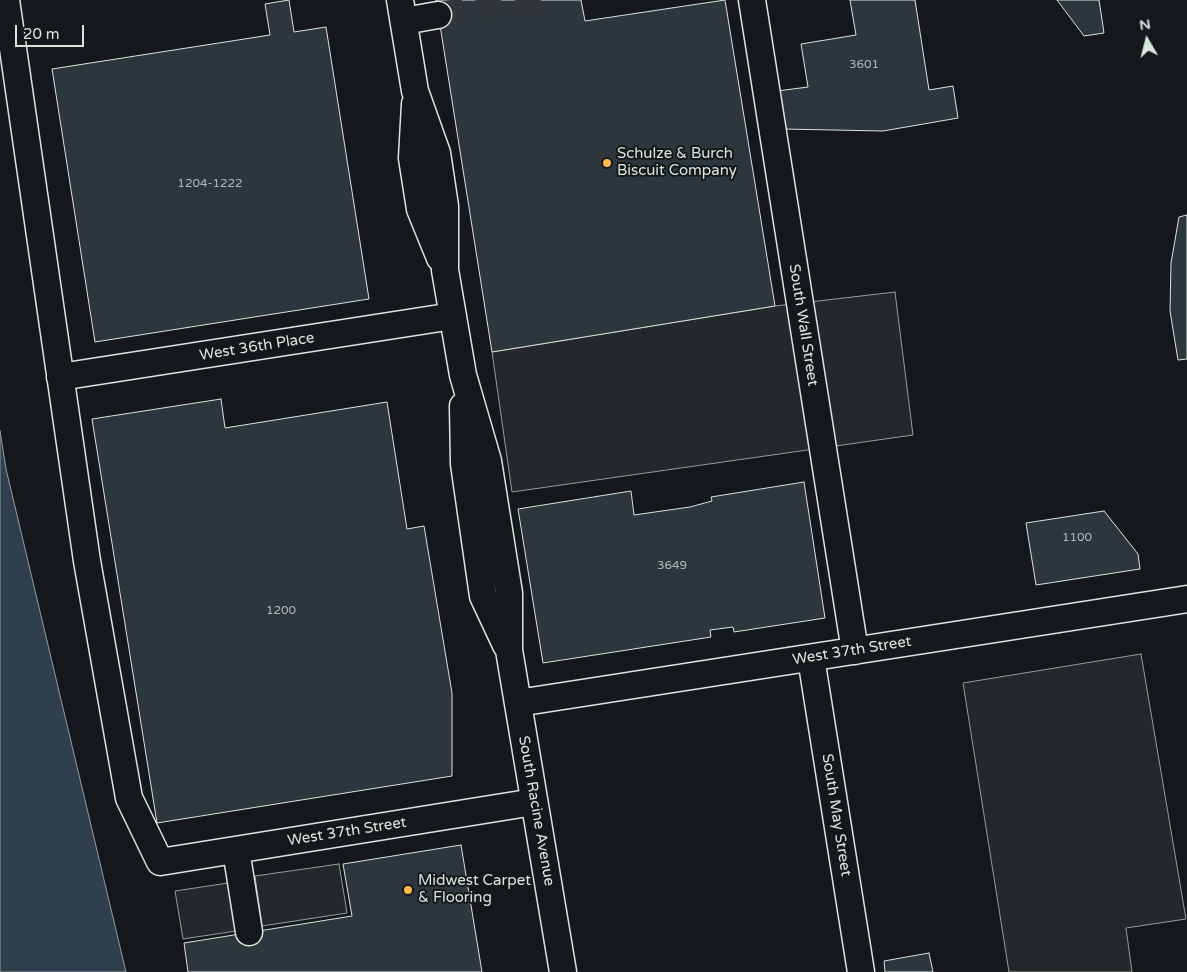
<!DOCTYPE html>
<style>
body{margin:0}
#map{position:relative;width:1187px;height:972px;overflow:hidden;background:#14181c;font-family:"Varela Round",sans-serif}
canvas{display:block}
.north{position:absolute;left:1122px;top:15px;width:50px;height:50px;-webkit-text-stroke:4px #14181c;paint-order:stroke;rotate:352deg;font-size:14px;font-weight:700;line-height:20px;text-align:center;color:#d8e6dc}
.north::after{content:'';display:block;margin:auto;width:18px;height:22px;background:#d8e6dc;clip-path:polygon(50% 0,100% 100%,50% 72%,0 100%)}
.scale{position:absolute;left:15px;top:25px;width:69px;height:22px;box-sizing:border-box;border:2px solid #d8e6dc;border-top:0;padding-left:6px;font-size:15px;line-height:18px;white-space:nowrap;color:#d8e6dc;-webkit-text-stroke:4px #14181c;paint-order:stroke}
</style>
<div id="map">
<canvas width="1187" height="972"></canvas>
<div class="north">N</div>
<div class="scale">20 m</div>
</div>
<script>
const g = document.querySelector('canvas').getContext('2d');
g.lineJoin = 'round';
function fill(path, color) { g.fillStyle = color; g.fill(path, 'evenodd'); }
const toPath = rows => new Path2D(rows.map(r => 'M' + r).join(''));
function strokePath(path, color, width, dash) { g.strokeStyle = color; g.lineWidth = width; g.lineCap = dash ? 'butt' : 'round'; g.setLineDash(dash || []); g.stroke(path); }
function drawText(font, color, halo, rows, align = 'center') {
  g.font = font + ' "Varela Round",sans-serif'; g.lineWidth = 4; g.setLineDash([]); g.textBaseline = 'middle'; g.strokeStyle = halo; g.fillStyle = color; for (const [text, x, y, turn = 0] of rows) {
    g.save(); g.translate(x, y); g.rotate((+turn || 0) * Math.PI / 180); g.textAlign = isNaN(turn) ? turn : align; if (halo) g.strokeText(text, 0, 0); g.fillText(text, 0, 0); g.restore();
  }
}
const parking = toPath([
 [895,292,913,435,512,492,492,352,775,306,895,292],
 [1141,654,1186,919,1126,928,1132,972,1009,972,963,683,1141,654],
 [339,864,347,913,262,926,255,876,339,864],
 [228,883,236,931,183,939,175,891,228,883]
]);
fill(parking, '#24282b');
strokePath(parking, '#939e99', 1);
const water = toPath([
 [0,431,6,469,126,972,0,972,0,431]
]);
fill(water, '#2f3f4d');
strokePath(water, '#939e99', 1);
const building = toPath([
 [289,0,294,32,326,27,369,299,95,342,52,69,270,35,265,4,289,0],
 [436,0,581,0,585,21,725,0,775,306,492,352,436,0],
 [850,0,915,0,929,90,953,86,958,118,883,131,783,129,777,91,808,87,801,44,856,35,850,0],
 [1057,0,1099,0,1104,33,1084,36,1057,0],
 [1187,215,1187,359,1178,360,1170,311,1171,263,1179,217,1187,215],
 [221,399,225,428,387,402,407,529,424,526,452,693,452,776,157,823,92,419,221,399],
 [804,482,825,618,734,632,733,627,710,630,711,637,543,663,518,509,631,491,634,515,690,507,712,501,711,497,804,482],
 [1104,511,1138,554,1140,569,1036,585,1026,523,1104,511],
 [461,845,482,972,188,972,184,943,352,916,343,864,461,845],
 [929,953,933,972,885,972,884,961,929,953]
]);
fill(building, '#2c363c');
strokePath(building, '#d8e6dc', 1);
strokePath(toPath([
 [438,15,541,0]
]), '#313739', 26, [26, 13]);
const minor = toPath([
 [6,0,87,561,129,798,160,862,534,802],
 [400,0,415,91,437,153,445,206,445,270,463,375,488,461,509,593,509,650,563,972],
 [752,0,855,651],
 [404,21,438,15],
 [415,104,412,158,420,209,440,258],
 [60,377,453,316],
 [463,406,464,464,483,596,506,645],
 [811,658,861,972],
 [518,703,1187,599],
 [236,850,249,932]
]);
strokePath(minor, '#d8e6dc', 29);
strokePath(minor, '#14181c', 26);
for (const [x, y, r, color] of [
 [607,163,5,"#ffb74d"],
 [408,890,5,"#ffb74d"]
]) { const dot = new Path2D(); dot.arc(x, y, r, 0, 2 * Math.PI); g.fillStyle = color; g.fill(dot); strokePath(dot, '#14181c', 2); }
drawText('12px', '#adbab4', null, [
 ["3601",864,65],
 ["1204-1222",210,184],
 ["1100",1077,538],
 ["3649",672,566],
 ["1200",281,611]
]);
drawText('15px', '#d8e6dc', '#14181c', [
 ["Schulze & Burch",617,154],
 ["Biscuit Company",617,171],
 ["Midwest Carpet",418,881],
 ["& Flooring",418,898]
], 'left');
drawText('15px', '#d8e6dc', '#14181c', [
 ["South Wall Street",803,325,81],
 ["West 36th Place",257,347,-9],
 ["West 37th Street",852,651,-9],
 ["South Racine Avenue",536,811,80],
 ["South May Street",836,815,81],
 ["West 37th Street",347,832,-9]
]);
</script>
